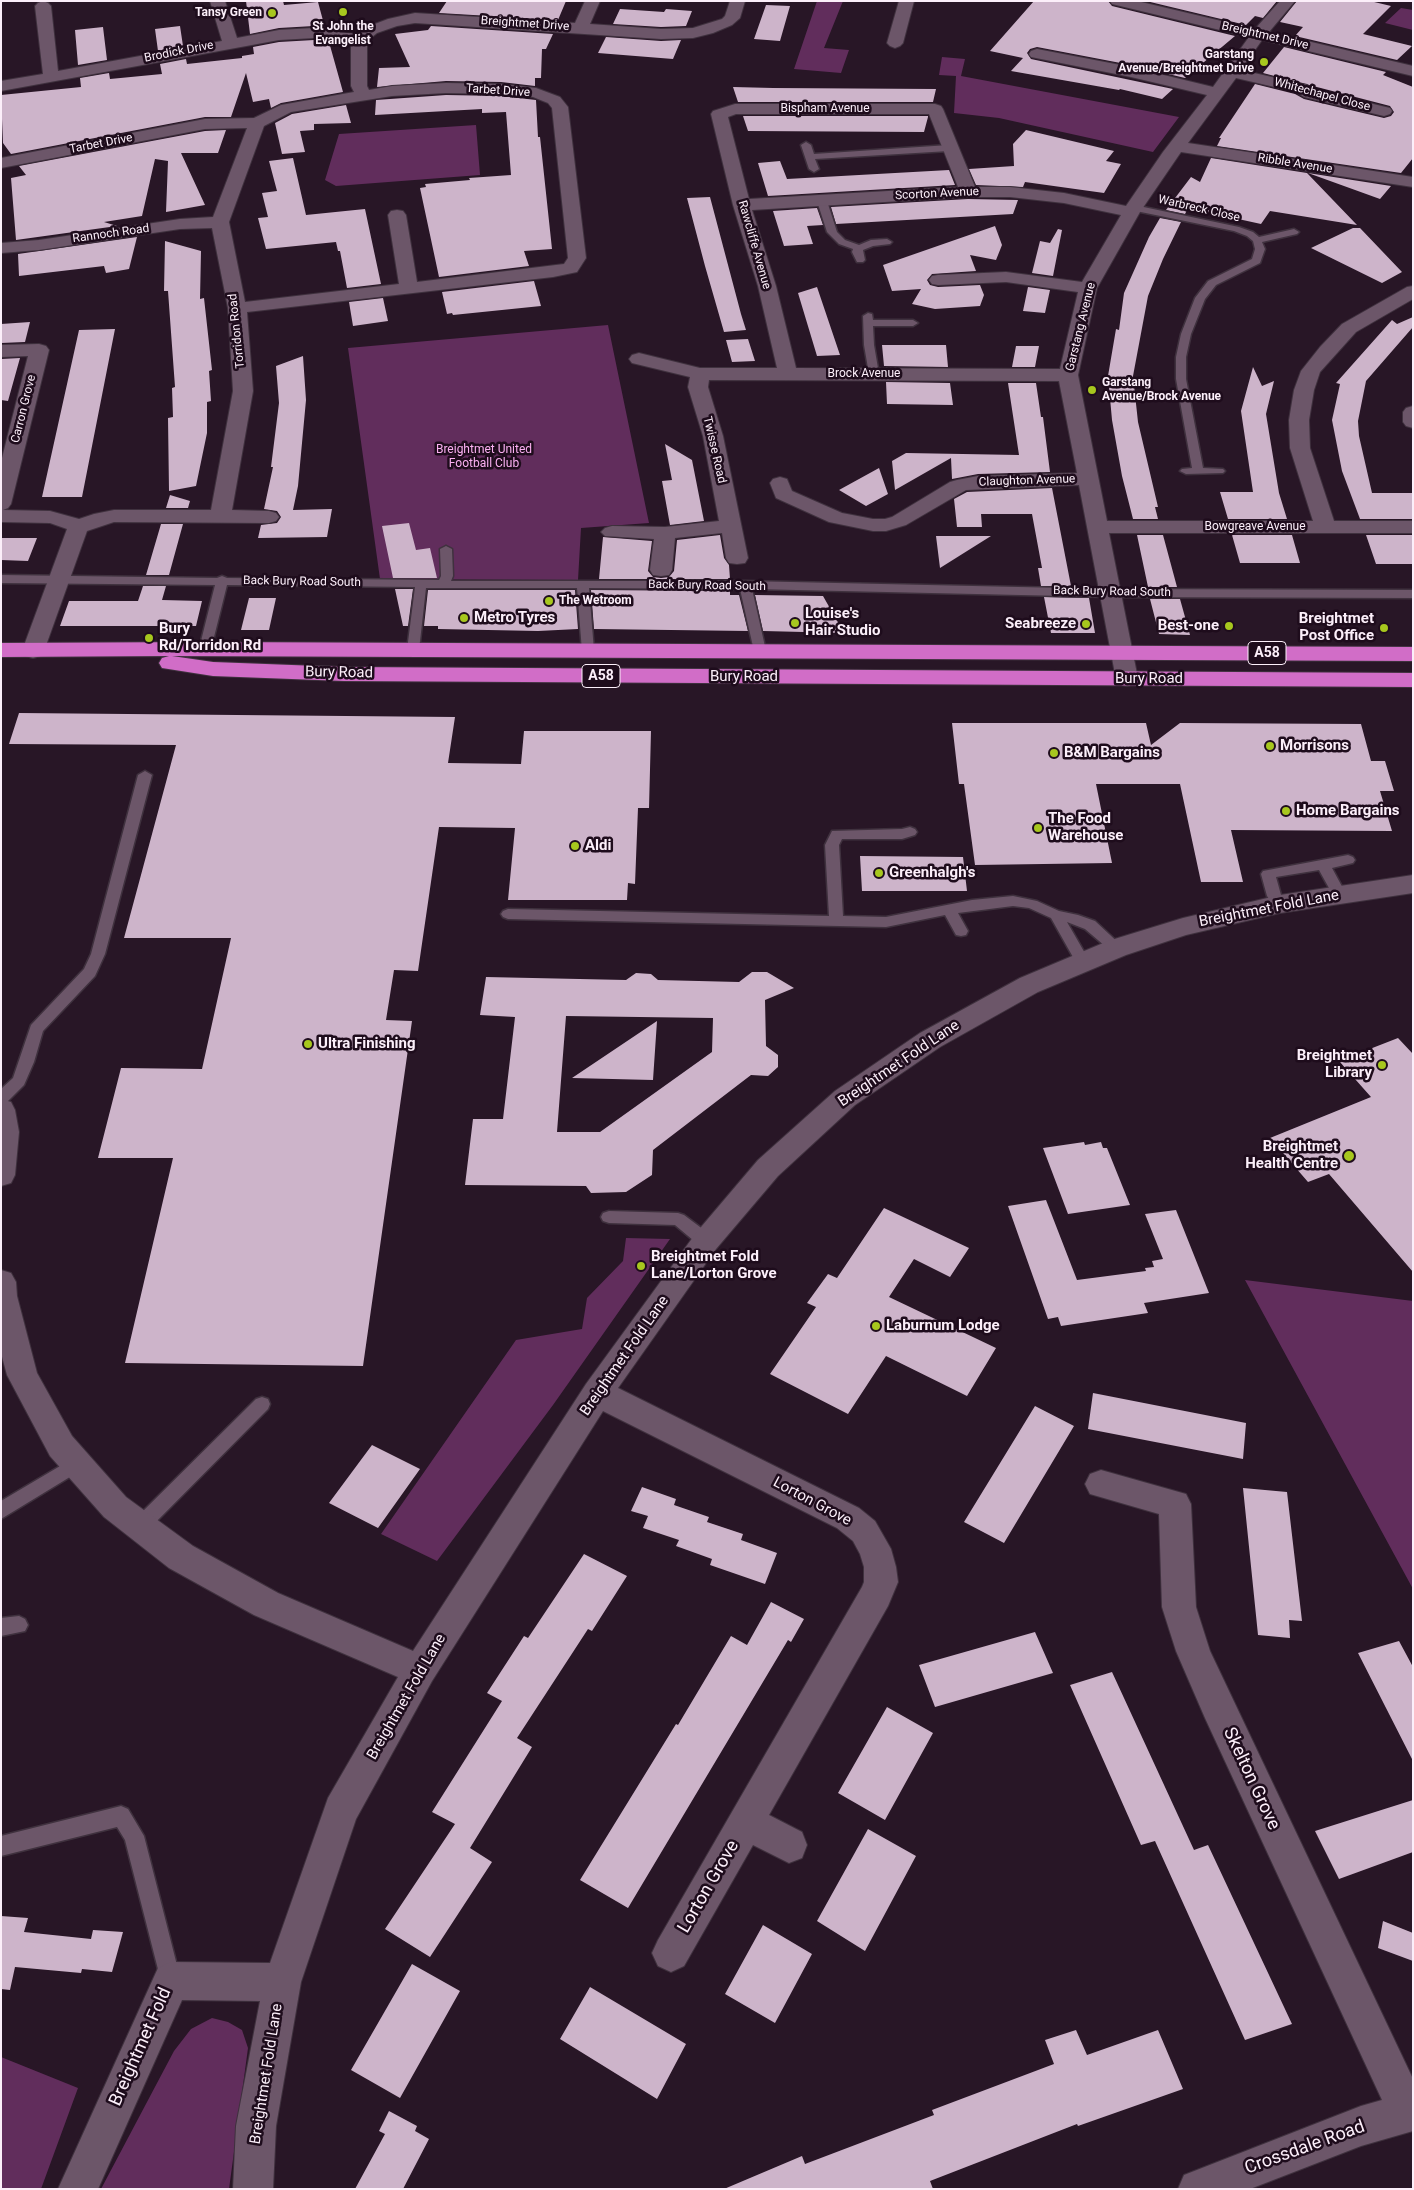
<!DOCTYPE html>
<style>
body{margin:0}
#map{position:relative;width:1414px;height:2190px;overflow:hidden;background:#281626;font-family:Roboto,sans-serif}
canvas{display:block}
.frame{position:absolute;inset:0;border:2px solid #fceffa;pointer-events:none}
</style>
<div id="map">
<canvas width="1414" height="2190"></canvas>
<div class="frame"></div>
</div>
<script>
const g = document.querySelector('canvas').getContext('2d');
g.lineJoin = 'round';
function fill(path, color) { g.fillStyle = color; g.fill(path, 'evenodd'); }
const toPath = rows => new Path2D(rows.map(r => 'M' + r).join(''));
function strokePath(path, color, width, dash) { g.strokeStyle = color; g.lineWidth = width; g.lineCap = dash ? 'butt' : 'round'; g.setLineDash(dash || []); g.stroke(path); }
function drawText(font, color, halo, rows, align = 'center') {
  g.font = font + ' Roboto,sans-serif'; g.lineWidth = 5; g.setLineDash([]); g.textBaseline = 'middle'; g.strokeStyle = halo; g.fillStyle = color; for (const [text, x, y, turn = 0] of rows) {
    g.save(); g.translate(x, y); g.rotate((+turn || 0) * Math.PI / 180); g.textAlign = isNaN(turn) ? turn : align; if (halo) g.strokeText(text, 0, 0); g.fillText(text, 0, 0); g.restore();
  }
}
fill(toPath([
 [817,1,843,1,824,48,849,50,841,73,794,69],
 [1401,8,1413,10,1413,30,1385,23],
 [942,57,965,59,961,76,1179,117,1153,152,999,118,954,113,956,76,939,75],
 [476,125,480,175,336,186,325,180,339,134],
 [608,325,649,523,581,528,578,580,380,579,348,348],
 [626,1238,670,1239,553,1405,437,1561,381,1534,516,1340,582,1329,587,1298,623,1261],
 [1245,1280,1413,1301,1413,1589],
 [212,2018,228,2022,242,2030,248,2048,229,2189,101,2189,174,2051,191,2029],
 [1,2057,78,2088,41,2189,1,2189]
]), '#612d5c');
fill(toPath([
 [246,1,283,1,284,5,318,2,325,28,314,26,279,28,250,34],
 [447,1,566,1,558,20,439,13],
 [1034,1,1108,1,1112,6,1235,36,1185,78,1131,65,1037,47,1030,49,1027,53,1031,59,1173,89,1162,99,1120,89,1119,90,1011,71,1023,58,990,51],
 [1146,1,1277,1,1263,18,1255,16,1246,25],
 [1297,1,1370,1,1391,6,1363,34,1412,46,1397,60,1295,36,1303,27,1280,22],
 [766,5,790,6,780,41,754,39],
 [620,9,664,12,666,9,692,11,686,26,661,27,613,24],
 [180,26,183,46,158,51,155,29],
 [431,26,553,34,546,49,542,49,541,78,535,78,535,86,501,82,446,81,377,87,379,68,410,67,395,34,428,30],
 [103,27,107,60,78,65,75,30],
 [606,37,661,41,681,40,673,59,598,53],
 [314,40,329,42,343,92,281,103,271,108,269,99,253,102,246,73,231,117,205,117,11,154,3,143,1,95,81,87,80,78,109,73,110,79,162,74,160,64,186,59,187,64,242,58,242,56,254,54,253,47,279,42],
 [1284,47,1386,72,1383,75,1413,87,1413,158,1401,173,1217,146,1221,138,1219,138,1255,84,1295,94,1304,99,1384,118,1391,116,1394,112,1390,106,1263,73],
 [733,87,773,88,936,89,933,102,738,102],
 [446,95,501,96,536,100,538,137,540,137,552,249,524,251,529,266,439,277,420,188,426,187,425,184,470,180,469,178,511,175,506,112,482,113,482,109,375,115,376,100],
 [346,105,351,123,314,124,314,130,300,131,305,152,282,154,275,123,292,114],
 [743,116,928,116,928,117,924,132,748,131],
 [226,130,218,153,181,153,205,205,166,212,168,161,155,159,142,216,104,222,117,226,16,240,11,178,26,175,19,166,205,131],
 [1026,130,1114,151,1106,161,1121,164,1104,193,1025,182,1023,187,976,185,969,169,1014,166,1013,144],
 [293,158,306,215,365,209,381,284,347,288,340,251,338,251,336,242,266,249,258,218,268,217,262,193,277,191,269,161],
 [1211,158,1307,173,1357,225,1270,211,1261,224,1188,208,1185,214,1166,210,1191,177,1200,182],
 [780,161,787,179,949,170,955,185,768,196,758,163],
 [1308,173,1391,186,1380,199],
 [710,197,741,314,746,330,724,332,705,266,687,198],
 [968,199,1018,200,1013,214,836,224,831,207],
 [817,208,823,225,807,226,813,244,784,246,773,211],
 [1160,218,1181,222,1163,259,1148,296,1133,376,1138,422,1158,507,1155,507,1158,519,1133,519,1122,476,1112,420,1108,376,1116,329,1119,330,1124,293,1149,237],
 [995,226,1002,245,996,260,970,255,976,271,932,274,927,280,930,285,938,287,980,285,984,295,980,306,935,309,912,304,921,289,892,291,883,265],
 [1353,228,1360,228,1402,272,1382,283,1311,248],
 [1058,229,1062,230,1053,276,1032,273,1040,241,1050,243],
 [137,237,129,269,106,273,104,266,19,276,18,254],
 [165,241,201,251,200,299,204,298,212,370,209,371,211,401,207,402,207,433,196,486,169,491,168,418,173,417,172,388,175,387,168,291,164,291],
 [534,281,541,306,453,315,452,313,447,314,442,292],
 [817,287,840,355,817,356,798,293],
 [1028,287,1050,290,1045,313,1023,311],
 [383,298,388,321,353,326,349,302],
 [1413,317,1413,327,1366,381,1358,421,1359,436,1372,493,1413,493,1413,519,1360,519,1342,471,1332,420,1340,384,1336,383,1392,320,1397,324],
 [30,322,25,342,1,343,1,324],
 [115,329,82,497,42,497,79,330],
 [748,339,755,361,732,362,726,340],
 [882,345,946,345,948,367,884,366],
 [1016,346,1039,346,1035,367,1012,367],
 [303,356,306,400,298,486,293,510,332,509,327,537,258,538,261,525,277,523,281,517,277,511,264,509,273,467,271,467,279,403,276,366],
 [20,358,8,401,1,400,1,359],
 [1253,367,1262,386,1274,381,1266,414,1279,493,1287,519,1228,519,1220,492,1253,492,1241,411],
 [886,382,950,383,953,405,887,404],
 [1008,383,1036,383,1041,417,1043,417,1050,472,978,474,952,479,951,458,895,490,892,461,906,453,1019,455],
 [665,444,692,460,704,521,670,525,662,481,672,480],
 [879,468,888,494,866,506,839,490],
 [1052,488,1071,586,1041,586,1038,568,1042,568,1032,514,981,514,982,527,957,527,954,499,967,492],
 [170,495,190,501,188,508,166,508],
 [409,523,416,550,430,548,437,578,393,578,382,526],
 [161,524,183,524,169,575,146,575],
 [720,535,724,558,729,565,730,579,599,579,603,537,652,541,648,571,653,577,661,578,669,577,674,571,677,540],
 [1137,535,1163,535,1177,587,1148,587],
 [1232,535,1292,535,1300,563,1240,563],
 [1366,535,1413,535,1413,564,1376,564],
 [936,536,991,536,940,568],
 [1,538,37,538,28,561,1,560],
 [143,586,166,586,162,600,202,601,196,626,60,626,69,601,138,601],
 [395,589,413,589,408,626,403,626],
 [428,590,575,590,578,629,538,631,438,629,438,626,424,626],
 [591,590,730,591,730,595,739,595,748,631,594,629],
 [755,595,823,596,844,633,763,631],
 [1044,597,1089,598,1095,633,1051,633],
 [249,598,276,598,269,630,241,630],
 [1150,599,1180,599,1190,635,1159,634],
 [19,713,455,717,448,763,521,764,524,731,651,731,649,808,638,808,635,884,628,883,627,900,508,900,515,828,439,827,418,971,394,970,386,1020,412,1021,363,1366,125,1363,173,1158,98,1158,121,1068,202,1069,231,938,124,938,176,745,9,744],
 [952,723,1146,723,1151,745,1180,723,1361,724,1371,761,1385,761,1394,791,1380,791,1392,831,1231,830,1243,882,1201,882,1180,784,1096,784,1112,863,975,865,964,784,959,784],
 [860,856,963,857,967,891,862,891],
 [752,972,767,972,794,988,765,1000,766,1046,778,1055,778,1067,768,1076,751,1075,653,1150,652,1175,626,1192,591,1193,586,1186,465,1185,473,1119,503,1119,515,1017,480,1015,486,977,626,980,636,973,651,974,658,980,739,982],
 [566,1016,713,1018,712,1052,600,1132,557,1132],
 [657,1021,653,1080,572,1078],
 [1398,1038,1413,1054,1413,1272,1329,1174,1308,1182,1270,1138,1371,1097,1339,1061],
 [1084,1142,1085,1145,1101,1142,1103,1148,1107,1148,1130,1205,1068,1214,1043,1148],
 [1046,1200,1077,1280,1146,1271,1145,1268,1154,1267,1152,1261,1163,1259,1145,1214,1176,1210,1209,1293,1144,1303,1148,1313,1061,1326,1058,1317,1048,1319,1008,1206],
 [884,1208,969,1248,950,1277,914,1259,889,1297,996,1348,967,1396,886,1356,848,1414,770,1374,816,1307,807,1303,828,1274,837,1278],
 [1093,1393,1246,1423,1243,1459,1088,1429],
 [1035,1406,1074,1426,1004,1543,964,1522],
 [372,1445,420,1469,378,1528,329,1503],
 [642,1487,676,1499,674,1505,709,1517,707,1522,743,1534,741,1540,777,1553,765,1584,710,1565,712,1559,676,1546,679,1540,643,1528,648,1516,631,1511],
 [1243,1488,1287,1492,1302,1621,1289,1620,1290,1638,1258,1635],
 [584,1554,627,1576,592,1631,588,1629,517,1738,532,1747,470,1848,492,1862,430,1957,385,1929,455,1824,432,1812,502,1701,487,1693,524,1636,528,1638],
 [771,1602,804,1619,791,1642,788,1640,628,1908,580,1880,676,1724,678,1725,731,1636,747,1645],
 [1035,1632,1053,1673,935,1707,919,1665],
 [1399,1641,1413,1667,1413,1761,1358,1653],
 [1112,1672,1194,1850,1208,1845,1292,2024,1245,2040,1155,1841,1141,1845,1070,1685],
 [887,1707,933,1733,885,1820,838,1793],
 [1413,1800,1413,1852,1339,1879,1315,1831],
 [868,1829,916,1856,865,1951,817,1921],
 [1,1916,28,1918,24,1932,91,1939,93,1930,123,1932,112,1972,82,1969,81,1973,15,1967,10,1990,1,1989],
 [1383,1921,1413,1933,1413,1961,1378,1948],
 [763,1925,812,1954,775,2023,725,1994],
 [412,1964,460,1991,400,2098,351,2070],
 [590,1987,686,2044,657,2099,560,2039],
 [1076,2030,1087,2055,1158,2030,1183,2089,1078,2126,1077,2124,930,2181,933,2189,724,2189,802,2156,805,2164,934,2115,932,2110,1054,2064,1045,2040],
 [389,2111,417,2126,415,2131,429,2139,403,2189,355,2189,385,2134,379,2131]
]), '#cdb4ca');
const lane = toPath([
 [806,142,811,145,814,154,949,145,954,148,949,151,815,159,819,169,814,172,809,169,801,145,806,142],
 [822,198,827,201,837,232,845,240,859,245,871,240,887,239,892,242,890,244,873,246,863,250,865,260,863,262,857,262,852,252,853,249,839,244,827,232,817,201,822,198],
 [1134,205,1239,227,1253,232,1259,237,1294,229,1299,232,1297,234,1262,242,1265,249,1260,263,1216,285,1205,299,1191,334,1186,357,1186,379,1203,468,1223,469,1225,471,1223,473,1186,474,1180,471,1182,469,1192,468,1176,379,1176,357,1181,334,1195,298,1208,281,1252,259,1255,249,1253,241,1247,236,1234,231,1131,210,1129,208,1134,205],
 [868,313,872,314,873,320,913,320,918,323,913,326,873,326,874,345,879,374,874,377,869,374,864,345,863,316,868,313],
 [446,546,452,549,453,576,451,581,745,581,1110,589,1413,590,1413,598,1110,597,752,589,766,651,760,655,754,651,740,589,589,588,594,651,588,655,582,651,577,588,426,588,419,650,413,654,407,650,415,587,227,585,211,649,205,653,199,649,215,585,1,583,1,575,217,578,222,576,227,578,439,580,441,576,440,549,446,546],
 [145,771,152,775,105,954,95,976,43,1031,34,1062,24,1085,6,1103,1,1105,1,1089,13,1078,31,1025,84,969,91,954,138,775,145,771],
 [910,827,915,829,917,832,915,835,902,839,842,839,839,845,843,916,886,917,972,900,1013,896,1037,901,1059,911,1078,915,1095,921,1124,948,1122,952,1117,953,1112,952,1085,929,1067,922,1090,962,1088,966,1083,967,1078,966,1051,918,1029,908,1013,906,958,913,968,931,966,935,961,936,956,935,945,915,886,927,508,919,503,917,501,914,503,911,508,909,829,916,825,845,832,831,902,829,910,827],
 [1348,855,1353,857,1355,860,1353,863,1332,868,1346,894,1344,897,1334,897,1319,870,1276,877,1281,895,1287,904,1285,907,1275,907,1267,896,1261,874,1263,871,1348,855],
 [609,1211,678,1213,684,1215,712,1236,714,1241,712,1246,706,1247,700,1246,675,1225,609,1223,603,1221,601,1217,603,1213,609,1211],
 [262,1397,268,1399,270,1404,268,1409,146,1532,140,1534,134,1532,131,1526,134,1520,256,1399,262,1397],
 [77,1456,83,1459,86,1464,83,1469,1,1519,1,1501,77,1456],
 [19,1616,25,1619,28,1625,25,1631,1,1636,1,1618,19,1616],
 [121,1806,128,1809,144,1836,181,1981,178,1988,171,1991,164,1988,161,1981,125,1840,117,1827,1,1856,1,1836,121,1806]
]);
const street = toPath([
 [43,1,48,3,51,6,58,71,222,41,210,1,225,1,237,38,279,30,314,28,356,34,367,27,388,19,415,13,575,23,585,1,600,1,590,24,661,29,693,28,722,19,725,16,730,1,745,1,740,18,732,25,713,33,693,38,661,39,415,23,397,26,377,33,367,41,367,86,369,90,392,86,446,83,501,84,536,88,560,97,568,107,586,258,577,272,553,277,247,312,253,391,232,510,269,511,276,513,279,517,276,521,269,523,114,522,87,531,44,651,41,656,33,658,25,656,22,651,67,529,50,523,1,522,1,462,28,356,1,357,1,345,39,344,46,346,49,350,11,504,8,508,3,510,50,511,79,519,94,514,114,510,211,510,233,391,228,308,212,228,180,229,39,250,1,253,1,243,39,240,180,219,213,217,247,128,205,129,1,168,1,158,205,119,254,118,281,105,354,92,351,86,351,43,314,38,279,40,1,91,1,81,43,74,35,6,38,3,43,1],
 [446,93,501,94,533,97,548,103,552,108,568,258,564,264,417,282,406,215,403,211,397,210,391,211,388,215,399,284,245,302,229,222,264,126,291,112,392,96,446,93],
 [899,1,914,1,903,43,900,46,895,48,890,46,887,43,899,1],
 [1110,1,1137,1,1255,29,1280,1,1295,1,1269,32,1413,66,1413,76,1262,40,1241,70,1307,85,1315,90,1390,108,1392,111,1390,114,1384,116,1304,97,1296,92,1236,78,1188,143,1413,177,1413,187,1181,152,1140,212,1097,288,1078,375,1107,521,1313,521,1290,448,1289,420,1294,390,1301,371,1320,347,1342,324,1407,287,1413,286,1413,299,1356,332,1320,372,1314,390,1309,420,1310,448,1334,521,1413,521,1413,533,1109,533,1138,679,1135,684,1127,686,1119,684,1116,679,1079,485,966,490,906,525,886,531,873,531,829,522,776,498,770,483,773,479,780,477,787,479,792,491,842,513,873,519,885,519,892,517,950,482,957,480,978,476,1077,473,1059,381,709,380,708,387,723,436,748,558,745,563,737,564,729,563,726,558,722,533,675,538,672,570,669,575,661,576,653,575,650,570,654,539,605,536,601,532,605,528,612,526,665,527,719,521,703,436,688,387,690,377,632,363,629,359,632,355,639,353,700,368,777,368,758,286,733,205,711,114,713,111,735,104,935,104,941,106,943,109,975,187,1010,187,1064,193,1126,206,1163,152,1207,95,1131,77,1031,57,1029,54,1031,51,1037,49,1131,67,1213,87,1249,37,1112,4,1110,1],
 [736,114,929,114,958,187,749,199,728,117,736,114],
 [968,197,1010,197,1064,203,1121,215,1082,282,1006,272,938,275,932,276,929,280,932,284,938,285,1006,282,1078,292,1060,369,796,368,776,286,752,210,968,197],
 [1413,406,1413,428,1406,426,1403,422,1403,412,1406,408,1413,406],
 [1413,875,1413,893,1280,913,1186,935,1126,955,1038,992,940,1047,855,1105,778,1176,716,1249,618,1388,859,1508,875,1521,891,1549,896,1567,898,1582,888,1606,769,1815,802,1832,807,1845,802,1858,789,1863,753,1845,684,1966,671,1972,658,1966,652,1953,658,1940,862,1587,864,1582,864,1567,860,1554,853,1541,837,1528,603,1411,432,1681,356,1819,301,1982,276,2126,273,2189,233,2189,236,2126,260,2001,182,2000,98,2189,58,2189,158,1968,171,1962,270,1963,328,1798,398,1677,254,1615,169,1568,104,1517,50,1456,7,1375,1,1353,1,1270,11,1273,16,1282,17,1296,37,1373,72,1436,126,1497,193,1546,278,1593,413,1651,586,1384,696,1233,758,1160,835,1091,920,1033,1020,978,1108,941,1183,918,1280,895,1413,875],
 [1,1099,11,1102,15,1110,19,1132,15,1175,11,1183,1,1186,1,1099],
 [1101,1470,1186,1494,1191,1504,1196,1607,1210,1651,1413,2079,1413,2131,1361,2146,1250,2189,1178,2189,1184,2175,1361,2106,1382,2100,1205,1718,1176,1651,1162,1607,1159,1514,1090,1494,1085,1484,1090,1474,1101,1470]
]);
const highway = toPath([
 [205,642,1413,647,1413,661,172,656,213,662,344,667,1413,673,1413,687,344,681,213,676,162,668,159,663,162,658,169,656,1,657,1,643,205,642]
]);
strokePath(lane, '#3f313e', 3);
strokePath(street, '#3f313e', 2);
strokePath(highway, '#3f313e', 2);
fill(lane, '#6c5669');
fill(street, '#6c5669');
fill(highway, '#d16dc7');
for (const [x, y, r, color] of [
 [343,12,5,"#a7c71e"],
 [272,13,5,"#a7c71e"],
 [1264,62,5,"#a7c71e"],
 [1092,390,5,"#a7c71e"],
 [549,601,5,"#a7c71e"],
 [464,618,5,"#a7c71e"],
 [795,623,5,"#a7c71e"],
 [1086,624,5,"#a7c71e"],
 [1229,626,5,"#a7c71e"],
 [1384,628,5,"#a7c71e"],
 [149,638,5,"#a7c71e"],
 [1270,746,5,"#a7c71e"],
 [1054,753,5,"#a7c71e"],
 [1286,811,5,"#a7c71e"],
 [1038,828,5,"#a7c71e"],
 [575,846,5,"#a7c71e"],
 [879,873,5,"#a7c71e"],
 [308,1044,5,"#a7c71e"],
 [1382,1065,5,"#a7c71e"],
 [1349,1156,6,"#a7c71e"],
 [641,1266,5,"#a7c71e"],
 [876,1326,5,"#a7c71e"]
]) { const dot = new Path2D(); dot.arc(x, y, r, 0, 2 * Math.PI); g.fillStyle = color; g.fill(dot); strokePath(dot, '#1e0c1c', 2); }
drawText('bold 12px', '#fceffa', '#1e0c1c', [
 ["Tansy Green",262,13],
 ["St John the",343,27,"center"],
 ["Evangelist",343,41,"center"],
 ["Garstang",1254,55],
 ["Avenue/Breightmet Drive",1254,69],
 ["Garstang",1102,383,"left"],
 ["Avenue/Brock Avenue",1102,397,"left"],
 ["The Wetroom",559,601,"left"]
], 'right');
drawText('12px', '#fceffa', '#1e0c1c', [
 ["Breightmet Drive",525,24,4],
 ["Breightmet Drive",1265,36,13],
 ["Brodick Drive",179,52,-11],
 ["Tarbet Drive",498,91,4],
 ["Whitechapel Close",1322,95,15],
 ["Bispham Avenue",825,109],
 ["Tarbet Drive",101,144,-11],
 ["Ribble Avenue",1295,164,9],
 ["Scorton Avenue",937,194,-3],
 ["Warbreck Close",1199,209,13],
 ["Rannoch Road",111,234,-8],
 ["Rawcliffe Avenue",754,245,74],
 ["Garstang Avenue",1081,327,-76],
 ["Torridon Road",237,331,-96],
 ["Brock Avenue",864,374],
 ["Carron Grove",24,409,-76],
 ["Twisse Road",714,450,77],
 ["Claughton Avenue",1027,481,-2],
 ["Bowgreave Avenue",1255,527],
 ["Back Bury Road South",302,582,1],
 ["Back Bury Road South",707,586,1],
 ["Back Bury Road South",1112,592,1]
]);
drawText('12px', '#fbb0f2', '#1e0c1c', [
 ["Breightmet United",484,450],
 ["Football Club",484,464]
]);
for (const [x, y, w] of [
 [1267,653,38],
 [601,676,38]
]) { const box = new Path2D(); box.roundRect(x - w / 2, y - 11.5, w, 23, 4); g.fillStyle = '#1e0c1c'; g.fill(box); strokePath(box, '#fceffa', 1); }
drawText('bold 14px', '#fceffa', null, [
 ["A58",1267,653],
 ["A58",601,676]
]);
drawText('bold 15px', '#fceffa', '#1e0c1c', [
 ["Louise's",805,614],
 ["Hair Studio",805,631],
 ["Metro Tyres",474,618],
 ["Breightmet",1374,619,"right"],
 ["Post Office",1374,636,"right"],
 ["Seabreeze",1076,624,"right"],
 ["Best-one",1219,626,"right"],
 ["Bury",159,629],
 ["Rd/Torridon Rd",159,646],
 ["Morrisons",1280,746],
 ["B&M Bargains",1064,753],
 ["Home Bargains",1296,811],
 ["The Food",1048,819],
 ["Warehouse",1048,836],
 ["Aldi",585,846],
 ["Greenhalgh's",889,873],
 ["Ultra Finishing",318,1044],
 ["Breightmet",1372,1056,"right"],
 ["Library",1372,1073,"right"],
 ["Breightmet",1338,1147,"right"],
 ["Health Centre",1338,1164,"right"],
 ["Breightmet Fold",651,1257],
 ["Lane/Lorton Grove",651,1274],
 ["Laburnum Lodge",886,1326]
], 'left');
drawText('15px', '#fceffa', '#1e0c1c', [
 ["Bury Road",339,673,1],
 ["Bury Road",744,677],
 ["Bury Road",1149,679],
 ["Breightmet Fold Lane",1269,909,-11],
 ["Breightmet Fold Lane",899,1064,-34],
 ["Breightmet Fold Lane",625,1356,-55],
 ["Lorton Grove",812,1502,28],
 ["Breightmet Fold Lane",407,1697,-60],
 ["Breightmet Fold Lane",267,2074,-81]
]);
drawText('18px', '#fceffa', '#1e0c1c', [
 ["Skelton Grove",1251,1779,65],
 ["Lorton Grove",709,1887,-60],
 ["Breightmet Fold",141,2047,-66],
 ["Crossdale Road",1305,2148,-20]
]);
</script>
